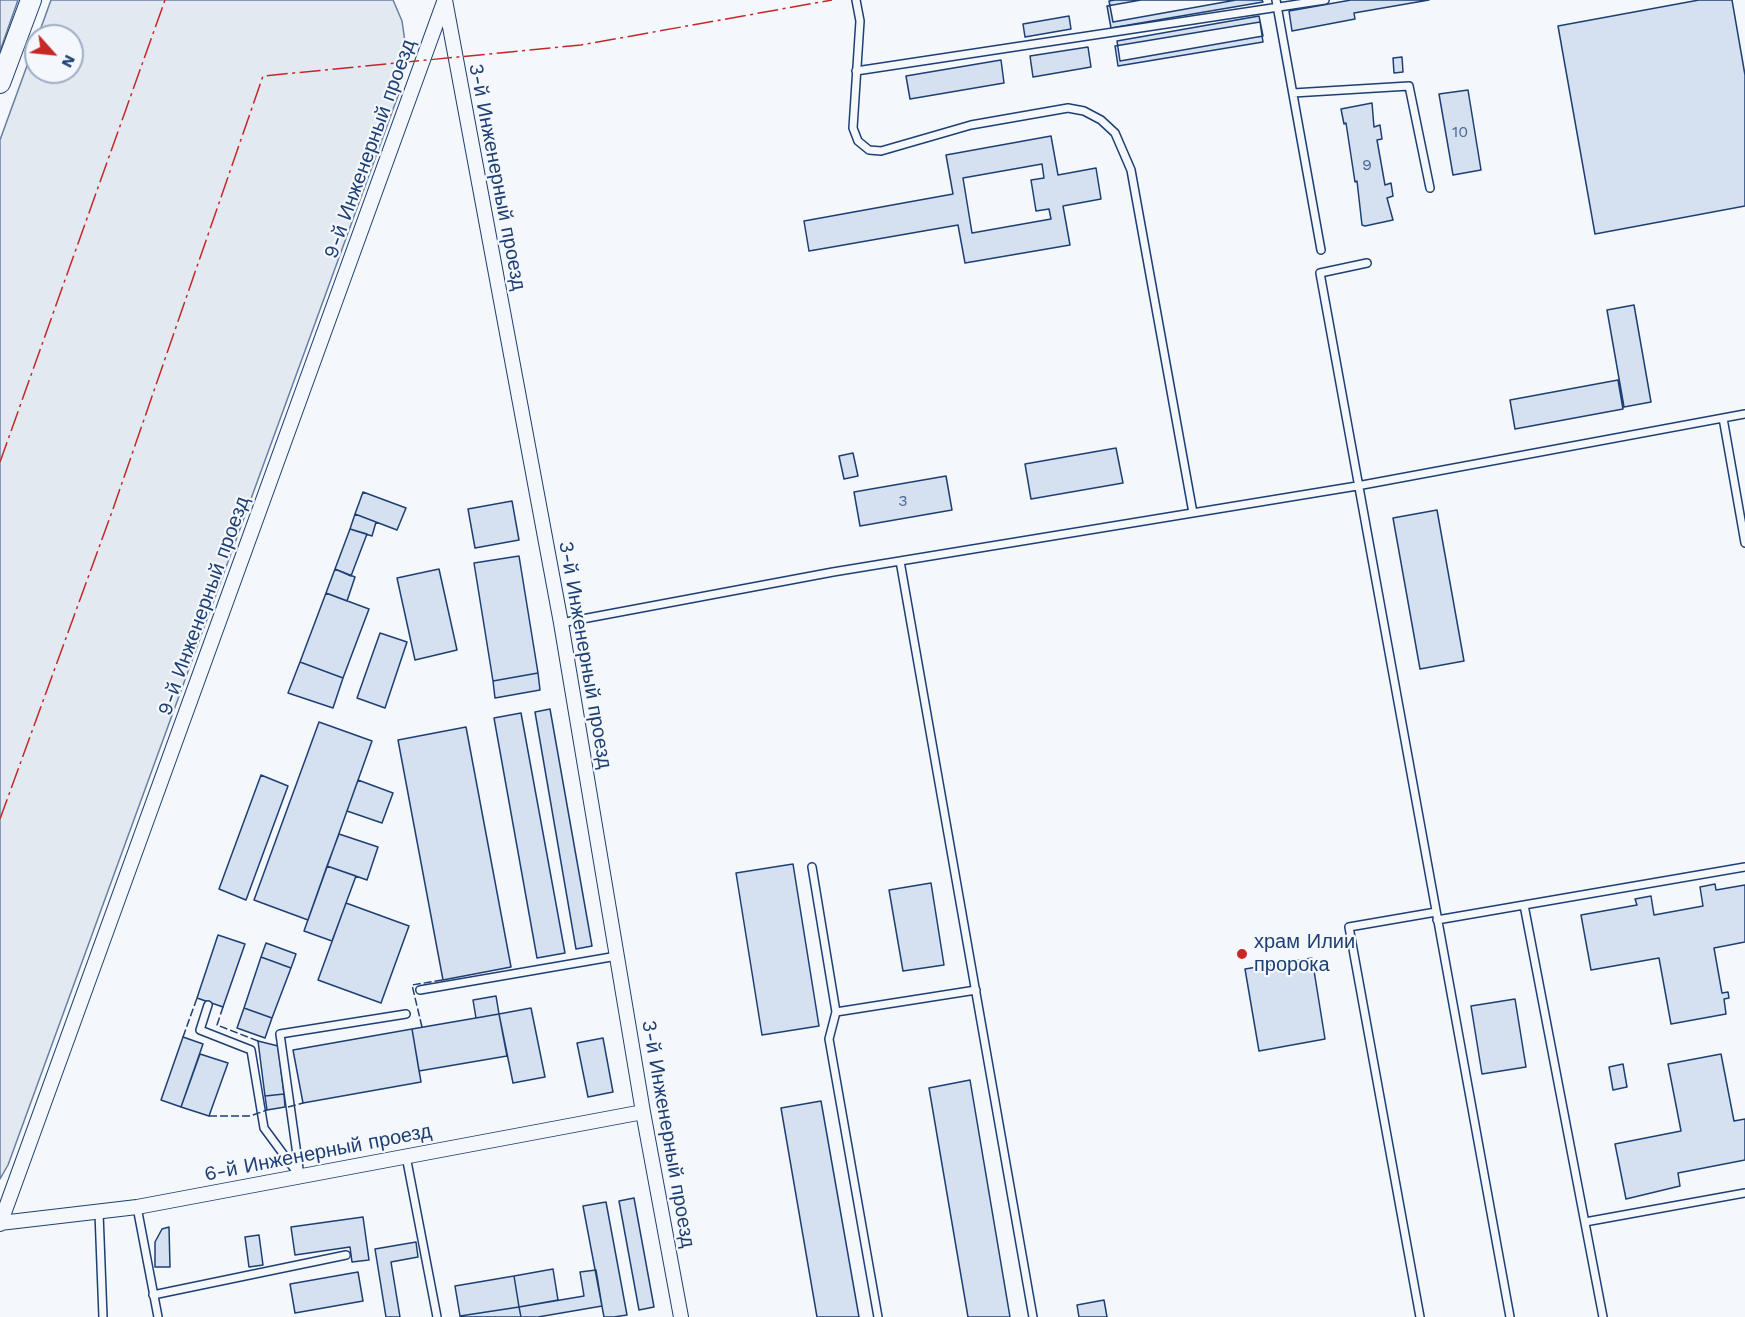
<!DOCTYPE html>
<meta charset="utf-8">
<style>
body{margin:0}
#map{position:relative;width:1745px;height:1317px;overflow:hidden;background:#f4f7fb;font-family:"Work Sans",sans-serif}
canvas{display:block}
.north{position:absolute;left:24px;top:24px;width:60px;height:60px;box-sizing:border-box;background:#f4f7fb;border:2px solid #9eadc5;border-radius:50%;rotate:117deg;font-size:16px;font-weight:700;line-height:24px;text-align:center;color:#1d3f73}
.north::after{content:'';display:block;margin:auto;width:21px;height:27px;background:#c62828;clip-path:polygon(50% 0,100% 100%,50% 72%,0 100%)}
</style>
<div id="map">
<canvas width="1745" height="1317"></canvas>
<div class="north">N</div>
</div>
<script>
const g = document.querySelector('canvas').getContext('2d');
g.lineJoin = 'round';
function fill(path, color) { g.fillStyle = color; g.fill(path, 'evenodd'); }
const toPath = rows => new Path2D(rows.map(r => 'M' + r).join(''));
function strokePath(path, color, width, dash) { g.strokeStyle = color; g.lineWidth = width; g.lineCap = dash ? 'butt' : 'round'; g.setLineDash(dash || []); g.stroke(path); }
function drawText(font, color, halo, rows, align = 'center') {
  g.font = font + ' "Work Sans",sans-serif'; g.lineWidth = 4.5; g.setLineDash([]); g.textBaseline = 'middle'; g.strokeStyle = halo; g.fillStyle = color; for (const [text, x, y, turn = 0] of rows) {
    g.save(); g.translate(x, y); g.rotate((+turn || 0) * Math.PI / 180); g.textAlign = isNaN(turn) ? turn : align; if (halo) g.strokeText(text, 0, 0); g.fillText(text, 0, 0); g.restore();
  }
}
const green = toPath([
 [0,0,18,0,0,51,0,0],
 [51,0,393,0,402,21,405,42,399,93,8,1165,0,1179,0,140,36,41,36,72,72,72,72,36,38,36,51,0]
]);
fill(green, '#e3e9f0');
strokePath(green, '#687fa3', 1.5);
const building = toPath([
 [1115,0,1236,0,1113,22,1109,1,1115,0],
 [1141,0,1262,0,1263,2,1111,28,1107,6,1141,0],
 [1351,0,1429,0,1354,13,1355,19,1292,31,1289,11,1351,0],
 [1699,0,1732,0,1745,75,1745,206,1595,234,1558,26,1699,0],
 [1069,16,1071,29,1025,37,1023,24,1069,16],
 [1259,16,1263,36,1120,61,1117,41,1259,16],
 [1260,22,1263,42,1118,66,1115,46,1260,22],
 [1088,47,1091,67,1033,77,1030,56,1088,47],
 [1402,57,1403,72,1394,73,1393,58,1402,57],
 [1001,60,1004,83,910,99,906,76,1001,60],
 [1468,90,1481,170,1453,175,1439,94,1468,90],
 [1372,103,1374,127,1380,125,1382,139,1377,140,1385,185,1391,183,1393,196,1387,198,1393,220,1365,226,1362,225,1357,181,1355,182,1346,123,1344,124,1341,109,1372,103],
 [1051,136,1058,175,1096,168,1101,199,1063,206,1070,245,965,263,958,225,809,251,804,221,953,194,946,155,1051,136],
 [1042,164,1044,178,1031,180,1036,211,1049,209,1051,219,972,233,963,178,1042,164],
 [1634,305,1651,402,1624,407,1607,310,1634,305],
 [1618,380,1623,409,1515,429,1510,400,1618,380],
 [1116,448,1123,483,1031,499,1025,464,1116,448],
 [853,453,858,476,844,479,839,456,853,453],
 [946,476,952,510,860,526,854,492,946,476],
 [363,492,406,508,397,530,355,514,363,492],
 [512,501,519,540,475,548,468,509,512,501],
 [1437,510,1464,661,1420,669,1393,518,1437,510],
 [355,514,376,522,372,536,350,529,355,514],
 [350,529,367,534,351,576,335,569,350,529],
 [519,556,538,673,493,681,474,563,519,556],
 [335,569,355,577,347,601,326,593,335,569],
 [439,569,457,650,415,660,397,578,439,569],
 [326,593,369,609,343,678,300,662,326,593],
 [380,633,407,642,385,708,357,698,380,633],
 [300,662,343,678,333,708,288,693,300,662],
 [538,673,540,690,495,698,493,681,538,673],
 [550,709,592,946,576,949,535,712,550,709],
 [521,713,565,953,537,958,494,718,521,713],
 [319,722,372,741,308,920,254,900,319,722],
 [466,727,511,967,443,980,398,740,466,727],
 [261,775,288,786,246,900,219,889,261,775],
 [358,780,393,793,382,823,347,811,358,780],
 [339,834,378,847,367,880,327,866,339,834],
 [793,864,819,1026,762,1035,736,873,793,864],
 [327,866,356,876,332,941,304,931,327,866],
 [931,883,944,965,903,971,889,890,931,883],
 [1715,884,1716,890,1745,885,1745,942,1714,948,1722,993,1728,992,1729,998,1724,999,1726,1014,1671,1024,1659,958,1591,970,1581,915,1637,905,1635,899,1651,896,1654,915,1703,906,1700,887,1715,884],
 [346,903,409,926,381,1003,318,980,346,903],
 [218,935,245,944,223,1007,197,998,218,935],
 [266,943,296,954,291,968,261,957,266,943],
 [261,957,291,968,272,1018,244,1008,261,957],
 [1312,958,1325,1039,1259,1051,1245,969,1312,958],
 [496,996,499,1014,476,1018,473,1000,496,996],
 [1515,999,1526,1067,1482,1074,1471,1006,1515,999],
 [244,1008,272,1018,265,1038,237,1028,244,1008],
 [531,1008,545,1077,513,1083,499,1014,531,1008],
 [499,1014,507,1056,419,1071,412,1029,499,1014],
 [412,1029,421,1082,303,1103,293,1050,412,1029],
 [183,1037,203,1044,181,1107,161,1100,183,1037],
 [603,1038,613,1092,588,1097,577,1043,603,1038],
 [258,1041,278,1046,284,1094,265,1096,258,1041],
 [200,1054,228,1063,209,1116,181,1107,200,1054],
 [1721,1054,1734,1121,1745,1119,1745,1160,1678,1173,1680,1186,1626,1199,1615,1144,1681,1131,1668,1064,1721,1054],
 [1623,1064,1627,1087,1613,1090,1609,1067,1623,1064],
 [970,1080,1010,1317,968,1317,929,1088,970,1080],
 [284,1094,285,1107,267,1110,265,1096,284,1094],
 [821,1101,859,1317,817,1317,781,1108,821,1101],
 [634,1198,654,1307,639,1310,619,1201,634,1198],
 [606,1202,627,1315,614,1317,604,1317,583,1206,606,1202],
 [363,1217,369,1260,352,1262,350,1247,295,1255,291,1227,363,1217],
 [169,1227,170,1267,155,1267,155,1242,162,1229,169,1227],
 [259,1235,263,1265,249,1267,245,1237,259,1235],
 [416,1242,418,1257,391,1262,400,1317,386,1317,375,1249,416,1242],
 [553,1269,558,1300,519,1307,514,1276,553,1269],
 [596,1270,602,1306,538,1317,521,1317,519,1307,584,1296,580,1272,596,1270],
 [358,1272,363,1301,295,1313,290,1284,358,1272],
 [514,1276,519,1307,460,1316,455,1286,514,1276],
 [1104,1300,1107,1317,1079,1317,1077,1305,1104,1300],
 [519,1307,521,1317,460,1317,460,1316,519,1307]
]);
fill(building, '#d5e0f0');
strokePath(building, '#1d3f73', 1.5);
const lane = toPath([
 [856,0,860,21,853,128,858,141,869,150,881,151,971,125,1068,108,1084,111,1101,120,1115,133,1131,170,1193,513],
 [1276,0,1321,250],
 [856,71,1325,0],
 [1293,93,1409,86,1430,188],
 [1367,263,1320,273,1510,1317],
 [1723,418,1745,543],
 [900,561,1033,1317],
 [561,623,833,572,1357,486,1745,414],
 [812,867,836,1012,976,990],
 [1524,905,1603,1317],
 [1437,920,1745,867],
 [420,990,617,956],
 [208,1005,200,1030,251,1050,264,1128,298,1174],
 [836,1012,829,1039,878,1317],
 [406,1156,437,1317],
 [300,1176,280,1034,406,1014],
 [137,1207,158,1317],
 [99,1213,103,1317],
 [1585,1222,1745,1193],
 [153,1295,346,1255],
 [1420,1317,1349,927,1436,912]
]);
const street = toPath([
 [445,0,561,623,643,1112,681,1317],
 [0,1223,137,1207,643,1112],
 [0,1224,444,2]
]);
const secondary = toPath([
 [0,83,31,0]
]);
strokePath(lane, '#1d3f73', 10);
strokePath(street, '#1d3f73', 16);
strokePath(secondary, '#1d3f73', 22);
strokePath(lane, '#f4f7fb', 7);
strokePath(street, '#f4f7fb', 14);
strokePath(secondary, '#f4f7fb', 20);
strokePath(toPath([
 [223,1007,217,1025,258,1041],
 [422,1027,412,985,443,980],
 [183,1037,197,998],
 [288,1107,303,1103],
 [209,1116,250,1116,267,1110]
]), '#1d3f73', 1.5, [8, 3]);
strokePath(toPath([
 [0,462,165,0],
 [0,819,113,509,263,76,581,45,832,0]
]), '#c62828', 1.5, [21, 4.5, 3, 4.5]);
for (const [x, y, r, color] of [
 [1242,954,6,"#c62828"]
]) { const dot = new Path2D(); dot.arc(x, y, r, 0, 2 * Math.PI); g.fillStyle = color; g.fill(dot); strokePath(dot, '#f4f7fb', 2); }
drawText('16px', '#4b6792', null, [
 ["10",1460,132],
 ["9",1367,165],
 ["3",903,501]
]);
drawText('20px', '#1d3f73', '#f4f7fb', [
 ["9-й Инженерный проезд",370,149,-70],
 ["3-й Инженерный проезд",497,177,79],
 ["9-й Инженерный проезд",204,606,-70],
 ["3-й Инженерный проезд",585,655,80],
 ["3-й Инженерный проезд",668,1134,80],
 ["6-й Инженерный проезд",318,1153,-11]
]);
drawText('20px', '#1d3f73', '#f4f7fb', [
 ["храм Илии",1254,942],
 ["пророка",1254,965]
], 'left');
</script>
